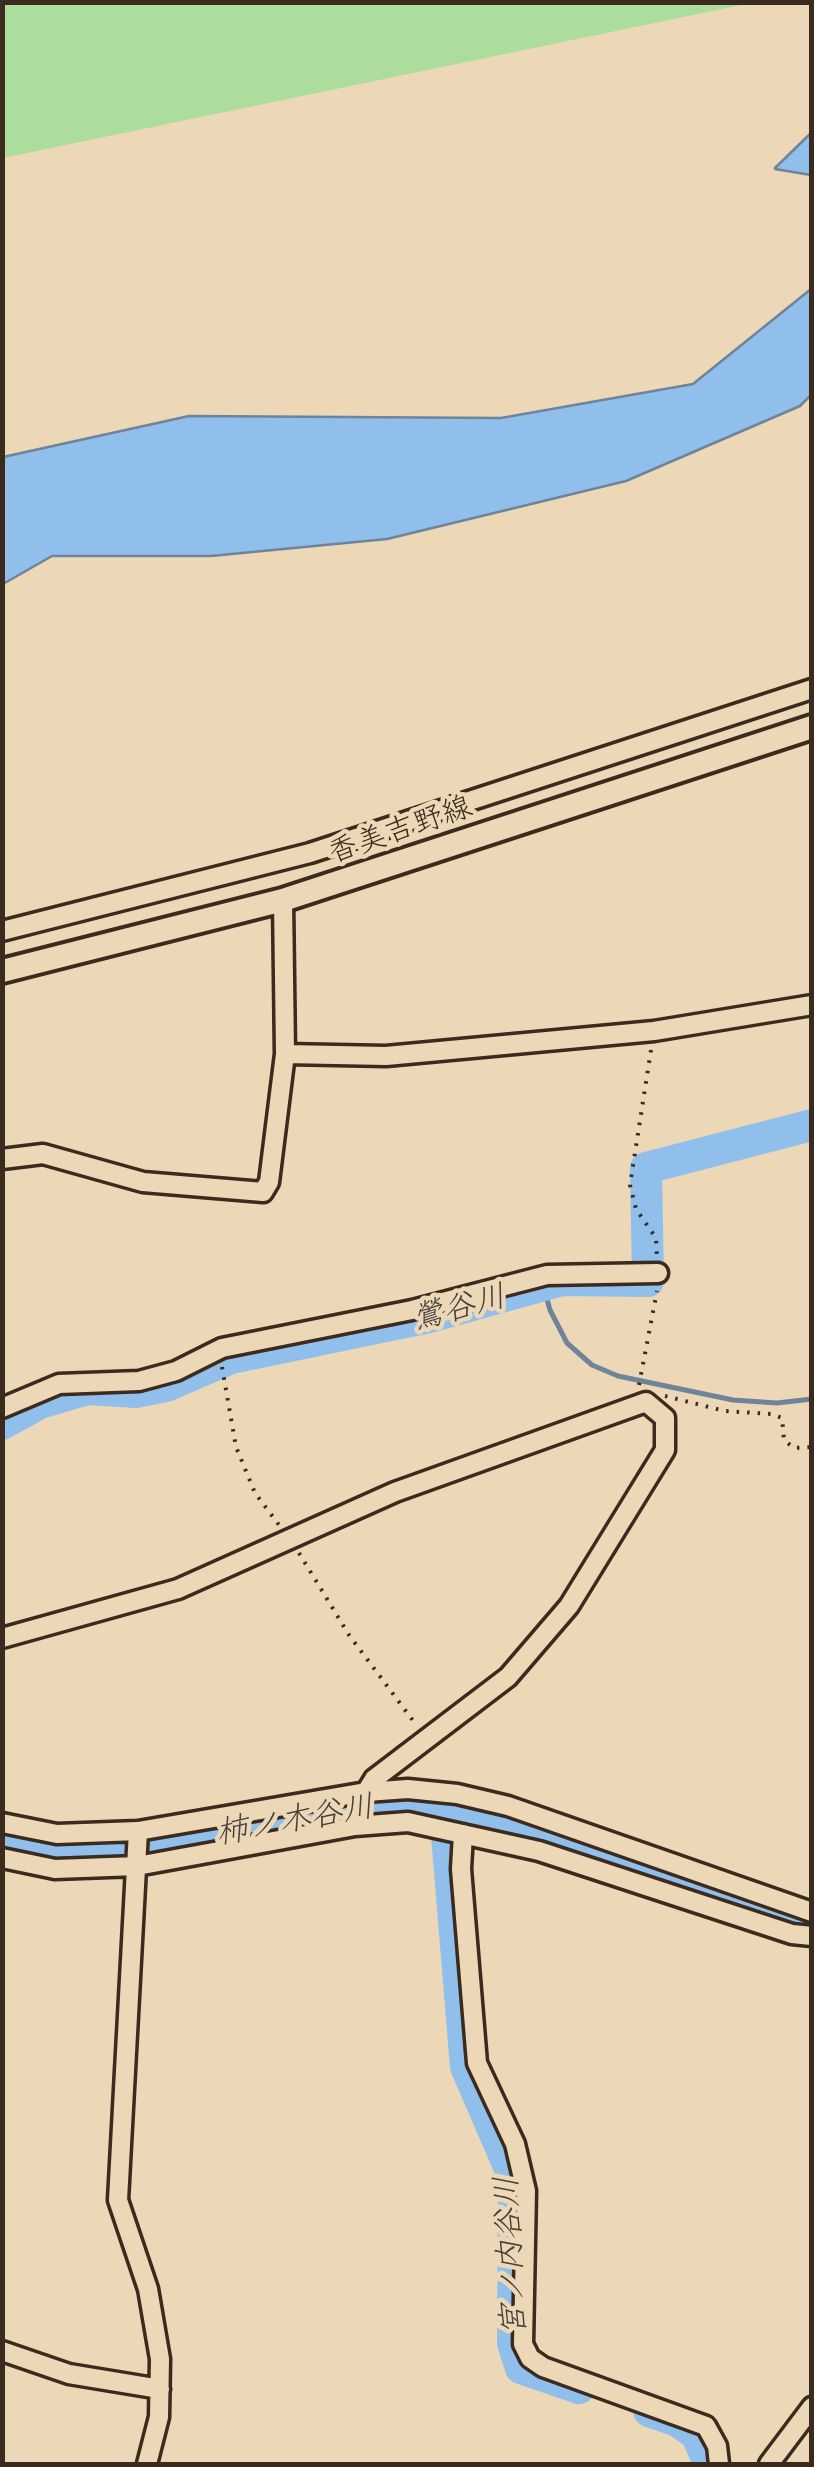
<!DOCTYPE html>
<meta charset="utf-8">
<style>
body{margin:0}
#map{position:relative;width:814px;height:2467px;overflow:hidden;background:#ecd8b6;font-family:Delius,sans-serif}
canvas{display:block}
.frame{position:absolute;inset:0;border:5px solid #3b2a1e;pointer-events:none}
</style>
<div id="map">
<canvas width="814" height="2467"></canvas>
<div class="frame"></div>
</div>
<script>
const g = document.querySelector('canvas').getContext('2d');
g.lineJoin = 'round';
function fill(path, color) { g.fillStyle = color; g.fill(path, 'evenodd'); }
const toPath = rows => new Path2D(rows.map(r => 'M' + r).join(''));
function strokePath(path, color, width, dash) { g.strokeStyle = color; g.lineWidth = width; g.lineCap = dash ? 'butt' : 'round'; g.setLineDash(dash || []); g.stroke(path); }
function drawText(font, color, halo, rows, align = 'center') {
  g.font = font + ' Delius,"Klee One",sans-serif'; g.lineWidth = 9; g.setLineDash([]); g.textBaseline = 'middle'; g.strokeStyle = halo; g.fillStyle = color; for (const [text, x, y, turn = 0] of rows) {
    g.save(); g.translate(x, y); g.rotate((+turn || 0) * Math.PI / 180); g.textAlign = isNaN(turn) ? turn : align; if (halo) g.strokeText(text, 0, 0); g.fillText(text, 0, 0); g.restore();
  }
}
fill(toPath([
 [3,2,751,2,751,3,3,158]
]), '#addd9c');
const water = toPath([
 [811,133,811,175,775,169,775,168,811,133],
 [811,289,811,395,800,406,626,481,387,539,211,556,52,556,3,584,3,457,189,416,501,418,693,384,811,289]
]);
fill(water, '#91bfeb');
strokePath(water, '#6f8399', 2.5);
strokePath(toPath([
 [543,1285,550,1310,567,1343,592,1365,618,1376,733,1400,777,1403,812,1399]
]), '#6f8399', 5);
strokePath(toPath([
 [2,1424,40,1403,88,1389,136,1392,166,1386,231,1358,429,1317,562,1280,648,1281,646,1168,812,1125],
 [445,1811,466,2067,514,2178,513,2343,521,2368,579,2388],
 [2,1836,65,1848,170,1842,297,1816,390,1803,508,1824,658,1871,794,1924,812,1927],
 [649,2411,678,2421,697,2435,709,2464]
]), '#91bfeb', 32);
const minor = toPath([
 [2,931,310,853,812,689],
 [285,1054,386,1056,654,1031,812,1005],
 [2,1159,43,1154,143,1182,263,1192,269,1182,285,1054,283,900],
 [2,1408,59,1384,139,1381,176,1371,222,1348,412,1310,547,1275,658,1273],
 [2,1638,178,1589,395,1492,646,1402,665,1418,665,1450,569,1606,508,1677,374,1779,366,1792],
 [2,1823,57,1834,138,1831,366,1792,408,1789,457,1794,508,1806,812,1912],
 [138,1831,118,2200,148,2289,160,2359,159,2417,147,2464],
 [463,1834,461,1869,477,2063,515,2144,526,2191,523,2344,530,2358,543,2367,706,2426,717,2446,719,2464],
 [2,1858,55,1869,137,1866,355,1826,408,1822,539,1851,792,1934,812,1936],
 [2,2351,69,2374,160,2389],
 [769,2464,812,2407]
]);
const major = toPath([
 [2,971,283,900,812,727]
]);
strokePath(minor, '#3b2a1e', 25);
strokePath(major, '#3b2a1e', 30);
strokePath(toPath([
 [651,1050,630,1185,636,1209,656,1238,657,1257],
 [222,1367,236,1447,255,1493,279,1525],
 [639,1385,657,1291],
 [665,1396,725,1411,771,1414,782,1418,784,1440,794,1448,812,1447],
 [299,1553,349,1635,417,1726]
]), '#3b2a1e', 4, [2.5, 8]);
strokePath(minor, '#ecd8b6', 18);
strokePath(major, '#ecd8b6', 22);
drawText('30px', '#3b2a1e', '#ecd8b6', [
 ["香美吉野線",400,830,-19]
]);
drawText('italic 32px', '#48403d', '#ecd8b6', [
 ["鶯谷川",459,1308,-15],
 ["柿ノ木谷川",295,1820,-10],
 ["宮ノ内谷川",511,2256,-93]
]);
</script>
